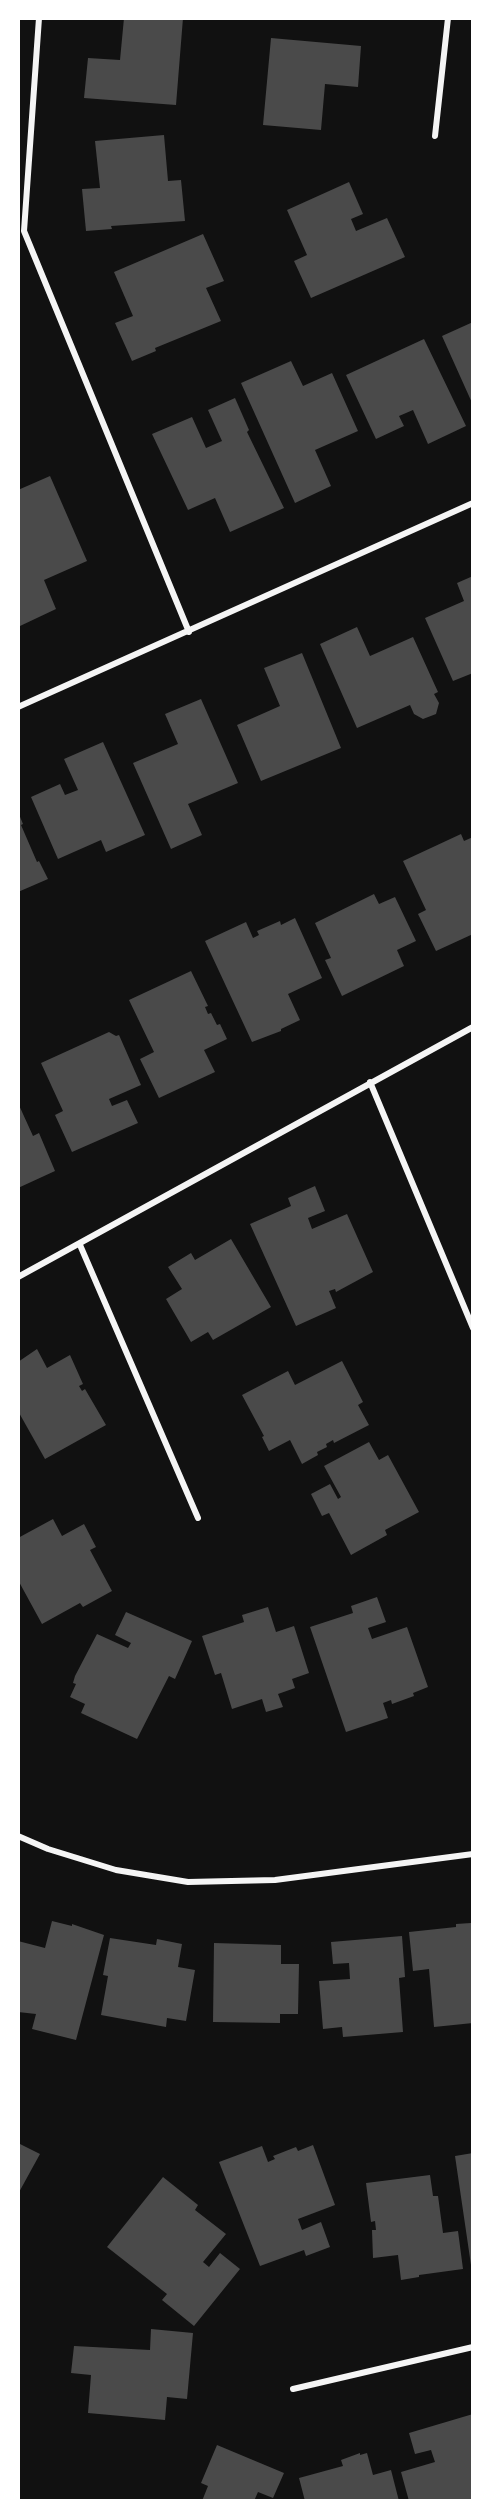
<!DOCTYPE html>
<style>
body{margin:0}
#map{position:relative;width:491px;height:2519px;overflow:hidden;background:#111;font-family:"Public Sans",sans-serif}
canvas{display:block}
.frame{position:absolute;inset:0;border:20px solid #fff;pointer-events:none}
</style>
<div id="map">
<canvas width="491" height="2519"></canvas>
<div class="frame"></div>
</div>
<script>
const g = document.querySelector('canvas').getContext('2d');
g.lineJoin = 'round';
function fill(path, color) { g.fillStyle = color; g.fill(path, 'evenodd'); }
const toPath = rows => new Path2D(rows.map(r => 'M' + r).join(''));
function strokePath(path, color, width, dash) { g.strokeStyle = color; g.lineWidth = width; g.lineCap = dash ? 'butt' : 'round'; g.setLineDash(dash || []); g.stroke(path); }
fill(toPath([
 [124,18,183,18,176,105,84,98,88,58,120,60],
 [271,38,361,46,358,87,325,84,321,130,263,125],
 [164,135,168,181,181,180,185,221,111,226,112,229,86,231,82,189,100,188,95,141],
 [349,182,363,214,351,219,356,231,387,218,405,257,311,298,294,261,307,255,287,210],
 [203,234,224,281,206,288,221,321,155,348,156,351,132,361,115,323,133,316,114,272],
 [473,322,473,405,442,336],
 [424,339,466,426,428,444,413,410,399,416,404,426,376,439,346,375],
 [291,361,303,386,332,373,358,431,315,450,331,486,295,503,241,383],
 [235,398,249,430,247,432,284,508,230,532,215,498,188,510,152,434,192,417,206,448,222,441,208,410],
 [50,476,87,561,44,580,56,609,20,626,18,621,18,490],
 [473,576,473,673,453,681,425,618,464,601,457,583],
 [357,627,370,656,413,637,438,692,434,694,439,703,436,714,423,719,414,714,410,705,357,728,320,644],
 [302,653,341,748,261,781,237,725,280,706,264,668],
 [201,699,238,783,188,804,202,835,171,849,133,763,178,744,165,714],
 [103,742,145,835,106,852,101,840,58,859,31,797,60,784,65,795,78,790,64,759],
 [18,812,23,824,21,825,37,862,39,861,48,879,18,892],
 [461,834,464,841,473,837,473,934,436,951,418,914,426,910,403,861],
 [374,894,379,904,395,897,416,941,397,950,404,966,342,996,325,960,331,958,315,923],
 [295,918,322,978,288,994,300,1020,281,1029,281,1031,252,1042,205,941,246,922,253,938,259,935,257,931,280,921,281,925],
 [191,971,208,1006,205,1007,208,1014,211,1013,217,1025,220,1024,227,1039,204,1050,215,1072,159,1098,140,1059,154,1052,129,1000],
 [109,1032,116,1036,119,1035,141,1085,109,1099,112,1106,127,1100,138,1123,72,1152,55,1115,63,1111,41,1063],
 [18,1103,33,1136,39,1133,55,1171,18,1188],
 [315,1186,325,1211,308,1218,312,1229,347,1214,373,1272,336,1292,335,1289,329,1291,336,1308,296,1326,250,1224,291,1206,288,1198],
 [231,1239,271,1307,213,1340,208,1332,191,1342,166,1299,182,1289,168,1267,191,1253,195,1260],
 [37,1349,47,1368,70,1355,83,1384,79,1386,82,1391,85,1389,106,1425,45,1459,18,1411,18,1362],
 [342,1361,363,1402,358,1405,369,1425,334,1443,333,1440,326,1444,327,1447,317,1452,318,1455,302,1464,290,1440,269,1451,262,1437,264,1436,242,1395,288,1371,295,1385],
 [369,1442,379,1460,388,1455,419,1512,385,1530,387,1535,351,1555,329,1513,322,1516,311,1494,330,1484,338,1499,341,1497,324,1466],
 [53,1519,62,1536,84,1524,96,1547,90,1550,112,1591,83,1607,80,1603,42,1624,18,1580,18,1538],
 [377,1597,386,1622,368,1628,372,1639,407,1627,428,1687,413,1693,414,1696,392,1704,391,1700,383,1703,388,1718,346,1732,310,1627,353,1613,351,1606],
 [268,1607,276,1632,294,1626,309,1673,292,1679,295,1688,278,1694,283,1707,266,1712,262,1699,232,1709,221,1673,215,1675,202,1636,244,1622,242,1615],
 [126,1612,192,1641,175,1679,169,1676,137,1739,81,1713,85,1704,70,1697,76,1684,73,1683,75,1676,97,1634,128,1648,131,1643,115,1635],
 [52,1921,72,1926,72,1924,104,1935,76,2040,32,2029,36,2014,18,2012,18,1941,45,1948],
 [471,1923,473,2023,434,2027,429,1969,413,1971,409,1932,456,1927,456,1924],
 [402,1936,405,1977,399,1978,403,2032,343,2037,342,2027,323,2029,319,1981,350,1979,349,1963,333,1964,331,1942],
 [110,1938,156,1945,157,1939,182,1944,178,1967,195,1970,186,2021,167,2018,166,2027,101,2015,108,1976,103,1975],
 [214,1943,281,1945,281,1964,299,1964,298,2014,280,2014,280,2023,213,2022],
 [18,2143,40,2154,18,2194],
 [313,2145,335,2205,298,2219,302,2230,321,2222,330,2247,306,2256,304,2250,260,2266,219,2162,262,2146,268,2162,275,2159,273,2156,296,2147,298,2151],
 [473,2153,473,2265,471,2265,455,2156],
 [430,2175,433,2196,438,2196,443,2233,458,2231,463,2269,419,2275,419,2277,401,2280,398,2255,373,2258,372,2230,376,2230,375,2221,371,2222,366,2183],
 [163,2177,198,2205,195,2210,226,2234,203,2262,209,2267,220,2253,240,2269,194,2326,162,2300,167,2294,107,2247],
 [151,2329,193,2333,187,2399,167,2397,165,2420,88,2413,91,2375,71,2373,74,2346,150,2350],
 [473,2414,473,2501,409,2501,401,2472,435,2462,431,2450,415,2454,409,2433],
 [217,2445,284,2473,273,2498,258,2492,254,2501,202,2501,208,2486,201,2483],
 [360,2453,360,2455,367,2453,373,2475,391,2470,399,2501,305,2501,299,2478,343,2466,341,2460]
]), '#4a4a4a');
strokePath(toPath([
 [39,18,24,231,189,632],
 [435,136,448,18],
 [18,707,473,503],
 [370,1082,473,1328],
 [80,1245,198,1518],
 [18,1277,473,1027],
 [18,1836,48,1849,116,1870,188,1882,275,1880,473,1854],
 [293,2389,473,2347]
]), '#f5f5f5', 6);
</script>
